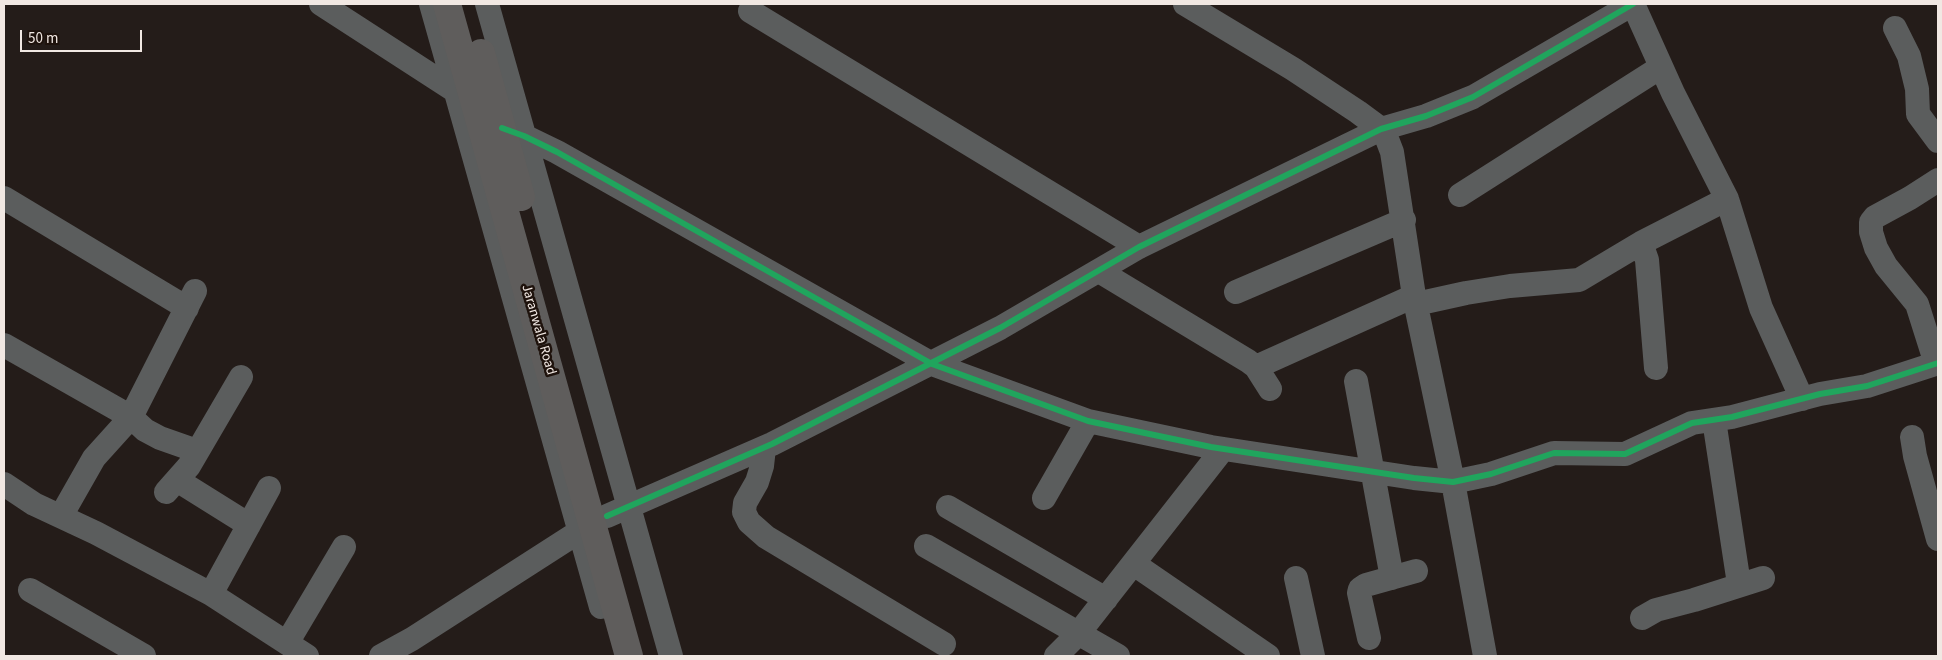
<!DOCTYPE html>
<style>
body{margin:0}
#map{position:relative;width:1942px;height:660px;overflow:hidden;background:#241c19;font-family:"Source Sans 3",sans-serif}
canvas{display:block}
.frame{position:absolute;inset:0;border:5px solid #f1e8e3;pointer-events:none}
.scale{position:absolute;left:20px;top:30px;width:122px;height:22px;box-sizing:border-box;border:2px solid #f1e8e3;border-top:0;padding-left:6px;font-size:15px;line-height:18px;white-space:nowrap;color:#f1e8e3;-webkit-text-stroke:4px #1e120c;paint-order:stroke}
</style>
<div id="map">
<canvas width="1942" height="660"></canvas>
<div class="frame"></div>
<div class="scale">50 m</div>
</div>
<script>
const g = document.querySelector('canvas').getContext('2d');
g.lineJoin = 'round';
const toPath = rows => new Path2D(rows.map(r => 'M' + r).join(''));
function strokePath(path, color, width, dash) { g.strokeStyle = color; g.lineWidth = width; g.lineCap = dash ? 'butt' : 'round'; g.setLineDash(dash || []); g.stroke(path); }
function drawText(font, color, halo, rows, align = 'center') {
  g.font = font + ' "Source Sans 3",sans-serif'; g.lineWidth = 5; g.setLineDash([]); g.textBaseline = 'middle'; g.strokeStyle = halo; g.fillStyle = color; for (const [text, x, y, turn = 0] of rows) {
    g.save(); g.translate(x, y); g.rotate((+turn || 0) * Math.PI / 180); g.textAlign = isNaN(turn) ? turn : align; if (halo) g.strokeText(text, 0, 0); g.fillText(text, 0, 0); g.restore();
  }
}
strokePath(toPath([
 [321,4,460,94],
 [431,4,601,607],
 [487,4,671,656],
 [1185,4,1293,69,1358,112,1381,129,1387,139,1392,152,1414,296,1453,482,1485,656],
 [1633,4,1673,93,1727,199,1761,308,1802,399],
 [750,11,1139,247],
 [1895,28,1909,56,1917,89,1918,114,1938,141],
 [502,128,524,136,557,152,932,364,1088,421,1211,447,1414,478,1453,482,1491,474,1554,453,1625,454,1692,423,1732,417,1820,394,1867,386,1938,363],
 [1460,195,1661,67],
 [4,198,187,308],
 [1641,243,1647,260,1656,368],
 [1099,271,1248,361,1256,367,1270,389],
 [1236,292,1404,220],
 [1416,304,1466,293,1510,286,1579,280,1641,243,1727,199],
 [4,345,131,417,145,430,160,438,197,451],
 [1936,364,1917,304,1886,266,1876,248,1871,232,1871,222,1875,217,1910,198,1938,180],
 [1256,367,1414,296],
 [1356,381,1392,578],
 [1714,420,1739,584],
 [1912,437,1915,456,1938,539],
 [764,448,762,466,757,482,745,503,744,512,749,522,766,537,944,644],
 [177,480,249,525],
 [4,484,34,504,96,533,211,594,307,656],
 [166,492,189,466,241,377],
 [1044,498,1088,421],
 [948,507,1106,599],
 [61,516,94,458,131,417,195,291],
 [607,516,772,444,1000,328,1139,247,1381,129,1426,116,1473,97,1633,4],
 [926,546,1118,656],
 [1134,564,1268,656],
 [1296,578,1313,656],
 [30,590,144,656],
 [211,594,269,488],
 [1642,618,1656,610,1694,600,1763,578],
 [1369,638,1359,593,1360,589,1366,585,1416,571],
 [287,643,344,547],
 [381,656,412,639,591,524],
 [1056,656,1078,634,1223,449]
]), '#5b5d5d', 24);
strokePath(toPath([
 [447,4,629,656],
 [481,53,521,197]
]), '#5f5d5c', 28);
strokePath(toPath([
 [502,128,524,136,557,152,932,364,1088,421,1211,447,1414,478,1453,482,1491,474,1554,453,1625,454,1692,423,1732,417,1820,394,1867,386,1938,363],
 [607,516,772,444,1000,328,1139,247,1381,129,1426,116,1473,97,1633,4]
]), '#20a55d', 6);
drawText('14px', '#f1e8e3', '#1e120c', [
 ["Jaranwala Road",538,330,74]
]);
</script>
